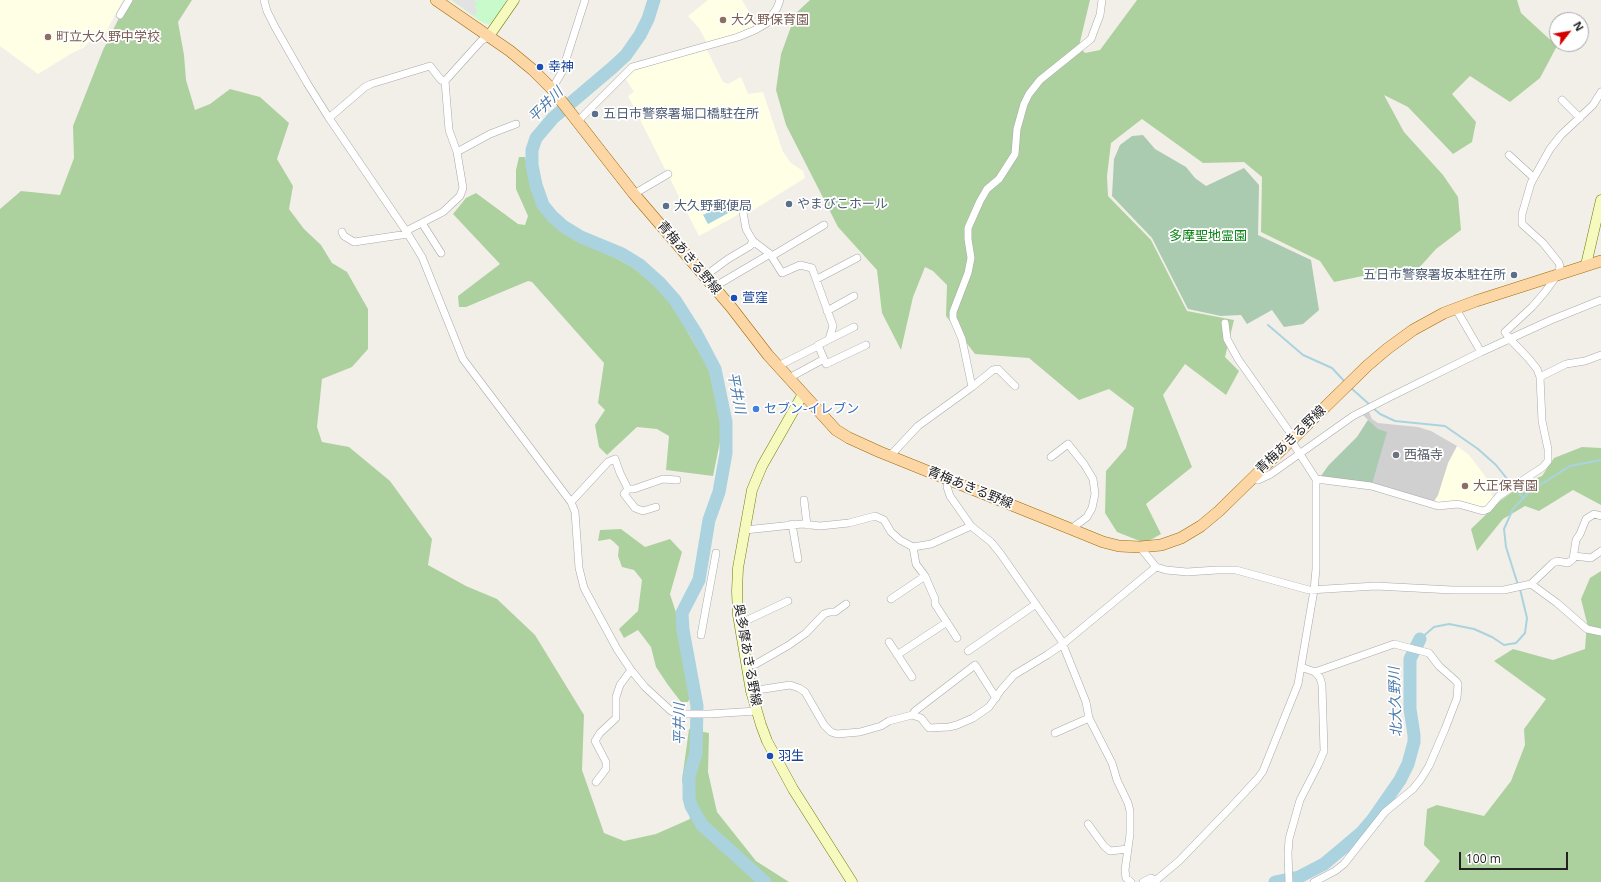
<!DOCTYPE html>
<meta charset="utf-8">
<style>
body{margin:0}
#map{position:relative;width:1601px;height:882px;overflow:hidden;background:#f2efe9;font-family:"Open Sans",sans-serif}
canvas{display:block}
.north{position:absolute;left:1549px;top:12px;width:40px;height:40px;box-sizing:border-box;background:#fff;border:1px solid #a7a7a7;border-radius:50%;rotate:59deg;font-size:11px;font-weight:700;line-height:16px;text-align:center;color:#222}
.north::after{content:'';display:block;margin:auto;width:14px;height:18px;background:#d40000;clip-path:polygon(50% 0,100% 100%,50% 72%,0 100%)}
.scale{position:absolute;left:1459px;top:852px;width:109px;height:18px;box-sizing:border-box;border:2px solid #222;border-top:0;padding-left:5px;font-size:12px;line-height:14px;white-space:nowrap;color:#222;-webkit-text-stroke:3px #fff;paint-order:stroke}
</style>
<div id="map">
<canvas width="1601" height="882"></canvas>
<div class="north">N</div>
<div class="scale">100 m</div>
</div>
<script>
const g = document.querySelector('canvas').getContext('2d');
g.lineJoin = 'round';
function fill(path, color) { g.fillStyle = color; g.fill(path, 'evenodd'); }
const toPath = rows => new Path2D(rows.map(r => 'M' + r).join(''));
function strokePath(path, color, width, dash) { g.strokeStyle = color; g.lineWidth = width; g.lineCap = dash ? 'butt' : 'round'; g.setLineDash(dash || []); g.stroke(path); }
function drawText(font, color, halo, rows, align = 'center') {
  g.font = font + ' "Open Sans","Noto Sans JP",sans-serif'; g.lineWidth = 3.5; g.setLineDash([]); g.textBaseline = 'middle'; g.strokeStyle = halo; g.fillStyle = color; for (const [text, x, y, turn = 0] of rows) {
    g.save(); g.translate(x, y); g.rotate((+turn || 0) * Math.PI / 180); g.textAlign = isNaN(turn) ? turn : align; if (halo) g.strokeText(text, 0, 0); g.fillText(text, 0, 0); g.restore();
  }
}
fill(toPath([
 [0,0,123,0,106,32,88,43,83,48,72,53,38,74,0,46],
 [708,0,742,0,757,25,740,34,707,43,699,28,688,16],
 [706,48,723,82,728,84,741,77,748,94,763,92,783,152,791,163,803,171,805,178,747,214,745,211,699,236,628,96,634,92,626,79,636,67],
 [1457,446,1469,455,1485,476,1493,497,1487,505,1482,508,1433,503,1438,495,1448,463]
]), '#ffffe5');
fill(toPath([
 [1369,412,1372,419,1378,423,1418,427,1431,431,1457,446,1448,463,1438,495,1433,503,1370,484,1328,466,1357,437,1368,420,1363,415]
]), '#d0d0d0');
fill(toPath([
 [132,0,192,0,178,22,184,55,186,80,195,110,210,104,230,89,260,97,289,123,277,159,293,186,289,209,304,229,321,245,332,263,347,272,368,309,368,349,352,367,322,379,317,427,322,442,349,447,390,481,432,539,428,565,466,586,497,599,535,635,584,715,582,770,604,833,624,841,656,834,690,819,682,780,689,729,709,733,708,772,717,812,756,861,789,882,0,882,0,209,21,191,60,195,74,158,73,126,103,50,124,8],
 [810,0,1090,0,1079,46,1085,53,1100,50,1137,0,1517,0,1521,13,1557,46,1540,78,1510,102,1470,76,1452,94,1476,122,1472,142,1453,154,1408,107,1384,95,1404,132,1443,175,1458,197,1461,230,1436,249,1409,279,1377,273,1334,282,1320,261,1261,232,1262,177,1244,162,1203,163,1142,119,1111,143,1107,176,1108,196,1151,240,1187,311,1234,320,1225,357,1239,371,1226,395,1185,364,1163,395,1192,467,1146,504,1161,534,1145,543,1117,532,1105,513,1106,471,1126,448,1134,408,1109,389,1079,400,1029,358,975,354,946,316,947,285,933,271,925,267,913,297,901,350,882,313,877,270,838,227,786,125,776,90,781,54,796,13],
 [519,157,525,157,537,201,571,233,632,267,665,292,710,371,722,432,713,476,666,470,669,436,657,429,637,427,607,455,599,447,595,425,605,410,598,403,604,363,532,282,528,281,466,307,459,307,458,296,500,264,453,214,466,198,476,193,518,224,525,225,528,216,516,189,516,170],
 [1582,447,1601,448,1601,505,1573,490,1539,511,1525,506,1503,519,1477,551,1471,529,1500,501,1526,482,1542,476,1554,458],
 [621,529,645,547,670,539,682,552,670,594,680,625,690,697,688,702,681,702,668,685,656,667,651,647,638,630,624,638,619,629,638,611,642,580,634,570,622,567,618,556,619,547,614,542,610,539,598,541,600,530],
 [1601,571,1601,882,1424,882,1440,861,1424,845,1427,809,1437,805,1484,816,1511,781,1525,745,1524,729,1546,699,1494,661,1513,649,1553,660,1585,649,1587,623,1581,599,1590,578]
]), '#add19e');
fill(toPath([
 [1143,135,1155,149,1186,167,1195,178,1206,186,1244,168,1259,185,1258,235,1311,260,1319,310,1303,324,1284,327,1272,310,1247,324,1241,315,1221,316,1188,309,1152,238,1112,196,1114,159,1120,145,1132,136],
 [1368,420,1378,429,1387,432,1372,484,1321,476,1328,466,1357,437]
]), '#aacbaf');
fill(toPath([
 [451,0,506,0,507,3,492,23,487,24,480,21]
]), '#c8facc');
fill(toPath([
 [452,0,474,0,477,3,474,7,478,10,474,16]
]), '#e2e2e2');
fill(toPath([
 [727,202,732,211,708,224,703,215]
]), '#aad3df');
strokePath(toPath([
 [1268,325,1303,355,1332,368,1345,382],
 [1351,388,1370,405],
 [1373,408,1380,414,1395,421,1445,426,1478,449,1496,465,1512,485],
 [1515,488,1523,498],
 [1518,585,1506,547,1504,529,1513,509,1529,492,1570,466,1601,460],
 [1420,639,1434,627,1449,624,1474,629,1492,637,1504,645,1516,643,1525,633,1527,618,1520,589]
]), '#aad3df', 2);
strokePath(toPath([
 [654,0,648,19,640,35,626,55,612,68,553,118,536,138,532,150,532,165,536,185,543,205,552,216,563,226,581,237,622,254,640,265,660,283,675,300,696,333,715,369,726,422,726,453,719,492,709,520,699,580,682,613,683,630,697,706,696,753,689,776,689,798,691,806,702,825,765,882],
 [1275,882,1299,877,1324,864,1342,849,1362,832,1373,819,1400,780,1408,764,1414,742,1414,735,1410,709,1410,659,1420,639]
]), '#aad3df', 13);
const street = toPath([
 [264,0,267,11,275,27,307,83,329,118,406,231,422,257,463,359,571,502,575,512,579,568,584,588,617,649,631,670,645,687,671,711,678,714,709,714,757,711],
 [120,15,129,0],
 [552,89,562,72,585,0],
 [1562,100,1580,118],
 [329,118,365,87,371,84,430,66,441,80,445,81],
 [578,121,632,67,738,37,755,30,767,23,777,8,780,0],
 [457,152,490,134,516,124],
 [1509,155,1534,178],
 [634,194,668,174],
 [743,212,746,229,753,241,770,254,782,273,800,265,812,268,833,326,829,339],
 [422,223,441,253],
 [406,231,443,212,460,196,463,188,457,152,449,130,445,81,481,41,489,36],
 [342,232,344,236,354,242,408,234],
 [772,256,824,225],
 [705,276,728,259,750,246,753,241],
 [817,279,857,258],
 [714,287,770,254],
 [1456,309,1481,352],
 [827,311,854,296],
 [854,327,818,345,826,364,866,345],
 [778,366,818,346],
 [1540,377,1566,364,1585,361,1601,355],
 [789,378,824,359],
 [972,387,993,370,998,369,1015,386],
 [890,456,918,426,972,387,962,339,953,318,953,312,968,273,971,258,968,239,968,228,980,201,987,189,999,179,1015,154,1017,129,1024,104,1029,94,1040,80,1091,39,1100,15,1102,0],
 [1051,457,1068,444,1084,464,1093,479,1095,494,1092,508,1087,517,1071,529],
 [1251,479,1258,480,1271,474,1353,416,1390,397,1481,352,1551,320,1601,300],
 [1316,479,1371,486,1438,506,1458,504,1483,511,1488,509,1499,496,1543,467,1548,461,1548,449,1542,421,1540,377,1537,369,1529,359,1510,339,1505,332,1532,307,1545,292,1558,274,1560,267,1559,263,1543,243,1522,224,1522,214,1531,183,1550,149,1561,135,1593,105,1601,92],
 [948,480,947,487,950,496,971,526,991,542,1000,553,1061,640,1086,702,1089,718,1112,763,1117,780,1128,803,1130,811,1130,834,1125,870,1126,878,1131,882],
 [804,500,807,525],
 [571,502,608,462,615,459,620,473,628,489],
 [656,507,643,511,635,508,624,494,628,489,634,489,663,479,677,480],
 [792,524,798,559],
 [745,530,802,524,820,526,849,523,875,516,884,520,891,532,900,540,913,547,931,544,971,526],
 [913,547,916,564,925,576,935,599,935,604,957,638],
 [1140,547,1156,567,1166,570,1187,572,1217,570,1236,570,1309,590,1376,586,1452,590,1504,590,1531,584,1553,563,1557,561,1568,563,1573,559,1576,540,1580,534,1586,519,1594,514,1601,516],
 [1574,556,1591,558,1601,551],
 [1531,584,1557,603,1587,629,1601,632],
 [891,599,925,576],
 [739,624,788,601],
 [701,635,716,553],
 [889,642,912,677],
 [968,651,1036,604],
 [897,655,947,622],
 [746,666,756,664,789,645,806,633,824,614,830,612,835,612,846,604],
 [1301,667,1315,672,1394,644,1429,653,1439,666,1456,681,1458,684,1457,698,1445,729,1429,766,1421,779,1413,789,1385,812,1344,864,1335,871,1314,882],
 [751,691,790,685,799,688,805,692,824,725,831,732,837,734,860,732,881,726,889,721,912,715,921,718,929,728,949,727,957,725,973,718,989,707,1001,690,1014,675,1047,655,1063,644,1156,567],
 [912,715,915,711,975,665,996,698],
 [1055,733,1089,718],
 [596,782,606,769,606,762,595,741,600,733,616,718,616,697,620,685,631,670],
 [1088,824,1104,846,1110,851,1128,849],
 [1143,882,1151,878,1156,881],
 [1154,882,1179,861,1233,805,1258,778,1263,771,1298,684,1314,590,1316,569,1316,479,1294,445,1291,434,1238,359,1227,339,1225,323],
 [1289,882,1288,853,1289,839,1300,800,1318,765,1324,751,1322,685,1320,678,1315,672]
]);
const secondary = toPath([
 [489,36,514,0],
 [1586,265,1601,200],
 [803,394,762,466,752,490,738,568,737,591,738,615,751,691,761,725,767,741,793,789,852,882]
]);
const primary = toPath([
 [436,0,510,51,533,70,552,89,634,194,731,307,768,355,836,430,849,438,880,452,1071,529,1103,542,1119,546,1140,547,1161,545,1181,538,1201,526,1219,511,1367,366,1387,349,1413,330,1444,313,1476,301,1601,261]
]);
strokePath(street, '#a9a9a9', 8);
strokePath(secondary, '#707d05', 11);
strokePath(primary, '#a06b00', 12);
strokePath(street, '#fff', 7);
strokePath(secondary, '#f7fabf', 10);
strokePath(primary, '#fcd6a4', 11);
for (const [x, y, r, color] of [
 [723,20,4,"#8d6e63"],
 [48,37,4,"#8d6e63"],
 [540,67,4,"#1a4fb4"],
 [595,114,4,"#5c6f8a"],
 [789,204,4,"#5c6f8a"],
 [666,206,4,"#5c6f8a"],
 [1514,275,4,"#5c6f8a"],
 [734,298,4,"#1a4fb4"],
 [756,409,4,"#3f7fe0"],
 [1396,455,4,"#6b7280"],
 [1465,486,4,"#8d6e63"],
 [770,756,4,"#1a4fb4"]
]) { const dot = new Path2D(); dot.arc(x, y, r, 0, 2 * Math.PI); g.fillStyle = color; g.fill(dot); strokePath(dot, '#fff', 1.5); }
drawText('13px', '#785e54', '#fff', [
 ["大久野保育園",731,20],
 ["町立大久野中学校",56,37],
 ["大正保育園",1473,486]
], 'left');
drawText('13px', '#164399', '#fff', [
 ["幸神",548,67],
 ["萱窪",742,298],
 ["羽生",778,756]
], 'left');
drawText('13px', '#4e5e75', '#fff', [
 ["五日市警察署堀口橋駐在所",603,114],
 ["やまびこホール",797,204],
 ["大久野郵便局",674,206],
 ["五日市警察署坂本駐在所",1506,275,"right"]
], 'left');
drawText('13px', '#0c8416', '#fff', [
 ["多摩聖地霊園",1208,236]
]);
drawText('13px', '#222', '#fff', [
 ["青梅あきる野線",689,258,50],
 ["青梅あきる野線",1291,440,-44],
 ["青梅あきる野線",970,488,22],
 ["奥多摩あきる野線",747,655,80]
]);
drawText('13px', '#366cbe', '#fff', [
 ["セブン-イレブン",764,409]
], 'left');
drawText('13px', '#5b616d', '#fff', [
 ["西福寺",1404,455]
], 'left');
drawText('italic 14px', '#4a7aab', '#fff', [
 ["平井川",546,105,-45],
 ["平井川",736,393,79],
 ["北大久野川",1396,702,-92],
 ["平井川",680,724,-90]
]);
</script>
